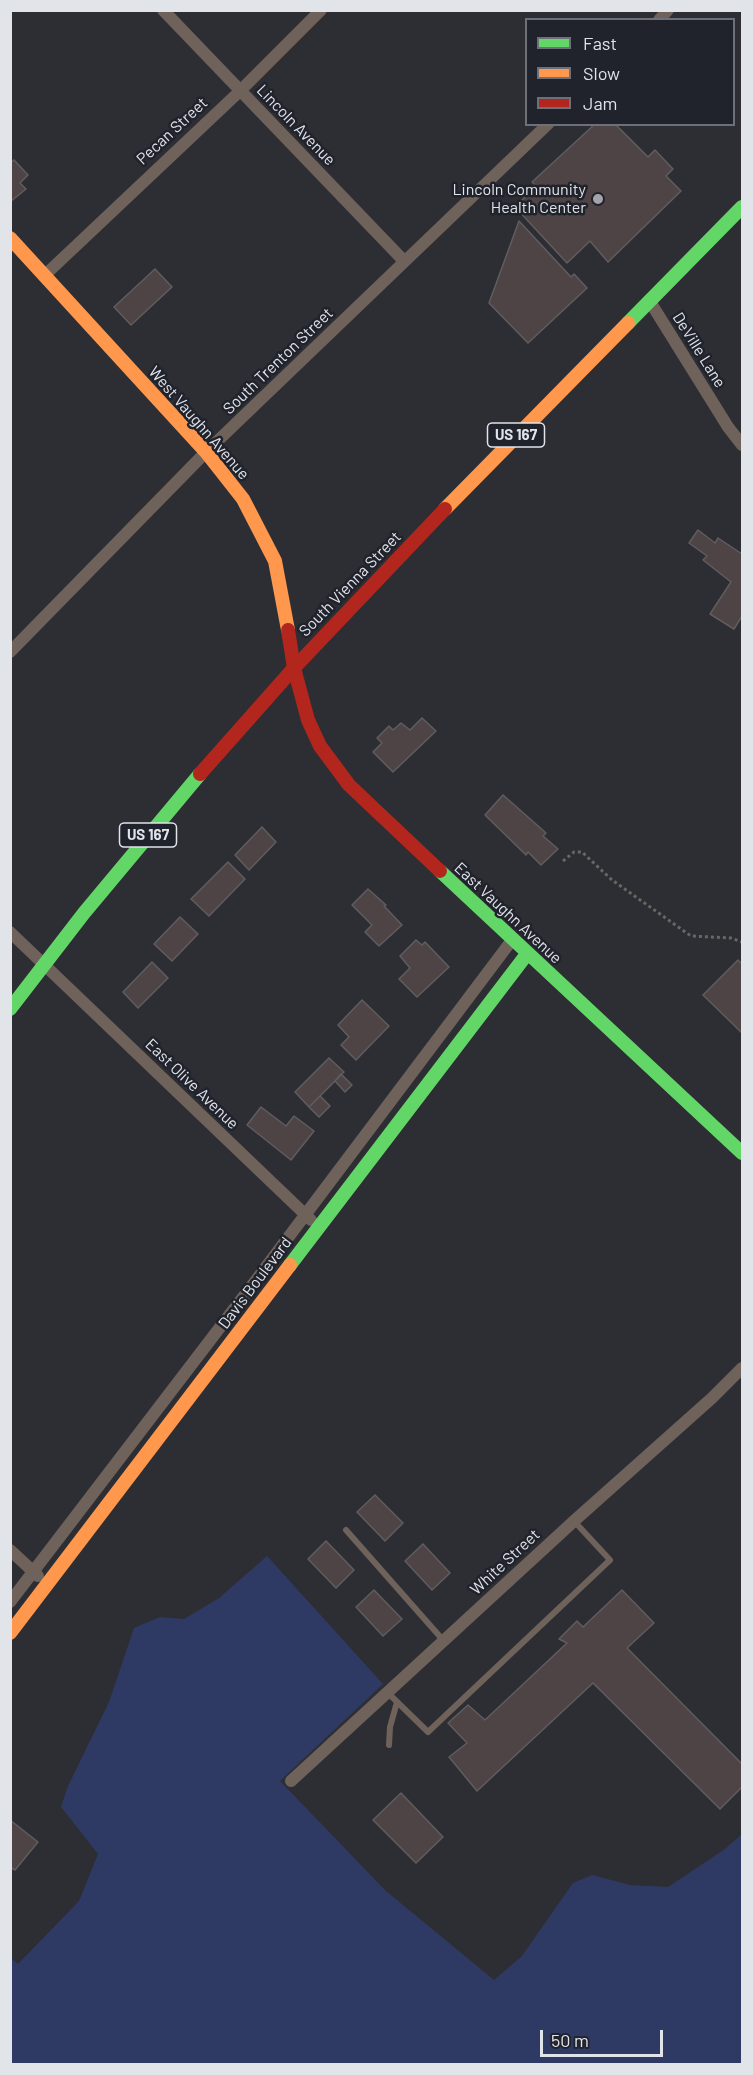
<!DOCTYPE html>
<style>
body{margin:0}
#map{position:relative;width:753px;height:2075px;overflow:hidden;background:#2d2e33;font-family:Barlow,sans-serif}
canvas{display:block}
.frame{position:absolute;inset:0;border:12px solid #e1e4e9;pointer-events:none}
.legend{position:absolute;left:525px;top:18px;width:210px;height:108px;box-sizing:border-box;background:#20232c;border:2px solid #6d7078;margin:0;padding:8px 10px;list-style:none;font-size:18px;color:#e1e4e9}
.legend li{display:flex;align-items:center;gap:12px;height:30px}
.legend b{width:30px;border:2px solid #6d7078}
.scale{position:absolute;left:540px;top:2030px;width:123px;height:27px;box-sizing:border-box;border:3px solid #e1e4e9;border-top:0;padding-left:8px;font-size:18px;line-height:21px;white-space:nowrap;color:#e1e4e9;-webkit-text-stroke:4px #20232c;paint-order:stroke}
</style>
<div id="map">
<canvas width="753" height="2075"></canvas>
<div class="frame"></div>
<ul class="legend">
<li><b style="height:8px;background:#63d668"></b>Fast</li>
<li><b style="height:8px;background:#ff974d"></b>Slow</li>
<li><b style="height:8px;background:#b3261e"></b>Jam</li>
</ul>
<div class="scale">50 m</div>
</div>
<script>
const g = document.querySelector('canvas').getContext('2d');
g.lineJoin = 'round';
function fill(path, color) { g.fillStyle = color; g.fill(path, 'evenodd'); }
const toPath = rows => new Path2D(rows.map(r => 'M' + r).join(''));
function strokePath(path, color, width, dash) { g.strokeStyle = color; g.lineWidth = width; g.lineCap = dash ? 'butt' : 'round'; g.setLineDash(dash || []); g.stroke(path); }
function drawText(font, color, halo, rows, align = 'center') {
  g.font = font + ' Barlow,sans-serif'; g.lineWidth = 5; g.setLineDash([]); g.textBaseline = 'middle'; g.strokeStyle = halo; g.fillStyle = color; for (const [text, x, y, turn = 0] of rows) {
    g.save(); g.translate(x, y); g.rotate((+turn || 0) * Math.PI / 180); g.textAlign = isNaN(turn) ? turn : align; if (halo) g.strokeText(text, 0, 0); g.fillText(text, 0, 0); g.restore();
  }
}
fill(toPath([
 [267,1556,383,1684,280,1781,386,1891,494,1980,522,1956,573,1883,592,1875,630,1885,668,1887,725,1849,742,1834,742,2064,11,2064,11,1958,18,1964,79,1901,98,1854,61,1807,68,1786,109,1702,134,1628,160,1617,184,1619,219,1598]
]), '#2e3a63');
const building = toPath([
 [595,124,615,124,648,157,655,150,673,169,666,176,681,191,608,262,590,241,567,263,515,207,536,186,532,182,595,124],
 [14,160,28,175,20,183,26,189,10,202,10,163,14,160],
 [519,221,571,277,574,274,587,288,528,343,489,303,519,221],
 [155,269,172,287,131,325,114,307,155,269],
 [698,530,715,543,718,538,742,554,742,616,734,629,710,614,731,582,703,560,707,556,689,543,698,530],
 [422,718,436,731,393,772,373,752,382,743,377,738,389,726,393,730,401,723,410,730,422,718],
 [503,795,546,833,543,836,558,849,541,865,528,852,526,855,485,815,503,795],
 [262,827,276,842,249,870,235,855,262,827],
 [228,862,245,879,209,916,191,899,228,862],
 [368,889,386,905,384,906,402,925,379,946,365,932,372,925,352,905,368,889],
 [180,917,198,934,172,961,154,944,180,917],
 [416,940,422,945,425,942,449,967,417,997,399,979,410,968,400,956,416,940],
 [738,960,742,964,742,1033,703,995,738,960],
 [152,962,168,978,138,1008,123,992,152,962],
 [362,1000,389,1026,356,1060,341,1045,349,1037,338,1025,362,1000],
 [329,1058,344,1072,309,1107,295,1092,329,1058],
 [341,1074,352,1085,345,1092,335,1081,341,1074],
 [320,1096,330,1106,319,1117,309,1107,320,1096],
 [261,1107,286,1126,294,1116,314,1131,291,1160,247,1125,261,1107],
 [375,1495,403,1523,385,1541,357,1512,375,1495],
 [326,1541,354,1570,336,1588,308,1559,326,1541],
 [423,1544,450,1573,432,1590,405,1561,423,1544],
 [374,1590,402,1619,383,1636,356,1607,374,1590],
 [622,1590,654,1623,627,1648,742,1764,742,1787,720,1809,593,1683,477,1791,449,1757,467,1743,448,1723,468,1705,485,1720,567,1643,559,1639,577,1621,583,1627,622,1590],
 [401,1793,443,1837,416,1863,373,1820,401,1793],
 [10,1820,38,1842,15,1870,10,1867,10,1820]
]);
fill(building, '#4e4345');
strokePath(building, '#5f5d5f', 1.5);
strokePath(toPath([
 [563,861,574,852,582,852,612,880,691,936,731,938,742,942]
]), '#6b6563', 3, [3, 3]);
strokePath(toPath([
 [346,1530,443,1640],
 [388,1693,428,1732,610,1560,574,1521],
 [389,1745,390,1727,397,1702]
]), '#6e625a', 6);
strokePath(toPath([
 [163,10,404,261],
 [659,20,668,10],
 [45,275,240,91,321,10],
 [649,300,728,427,742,445],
 [10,652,206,452,548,124],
 [10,932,311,1220],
 [10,1550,38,1576],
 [10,1602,260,1275,512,940],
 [291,1781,574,1521,712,1398,742,1368]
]), '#6e625a', 12);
strokePath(toPath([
 [628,323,742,207],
 [440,871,742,1153],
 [10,1009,84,913,200,774],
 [290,1265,527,954]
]), '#63d668', 14);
strokePath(toPath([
 [10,238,206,452,243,499,275,561,288,630],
 [445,509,628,323],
 [10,1633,290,1265]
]), '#ff974d', 14);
strokePath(toPath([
 [288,630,294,668,308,720,320,746,349,785,440,871],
 [200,774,294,668,445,509]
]), '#b3261e', 14);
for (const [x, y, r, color] of [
 [598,199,6,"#a2a4a9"]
]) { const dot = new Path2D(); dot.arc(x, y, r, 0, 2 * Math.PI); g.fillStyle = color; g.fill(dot); strokePath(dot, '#20232c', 2); }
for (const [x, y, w] of [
 [516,435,57],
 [148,835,57]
]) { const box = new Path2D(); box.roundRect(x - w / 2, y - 12, w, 24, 4.5); g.fillStyle = '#20232c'; g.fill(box); strokePath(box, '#e1e4e9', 1.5); }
drawText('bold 15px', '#e1e4e9', null, [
 ["US 167",516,435],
 ["US 167",148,835]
]);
drawText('16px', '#e1e4e9', '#20232c', [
 ["Lincoln Avenue",296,125,46],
 ["Pecan Street",172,131,-43],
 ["DeVille Lane",699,350,58],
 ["South Trenton Street",278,361,-44],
 ["West Vaughn Avenue",199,423,49],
 ["South Vienna Street",350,584,-46],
 ["East Vaughn Avenue",508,913,43],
 ["East Olive Avenue",192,1084,44],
 ["Davis Boulevard",255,1283,-53],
 ["White Street",505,1562,-43]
]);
drawText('16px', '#e1e4e9', '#20232c', [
 ["Lincoln Community",586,190],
 ["Health Center",586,208]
], 'right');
</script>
